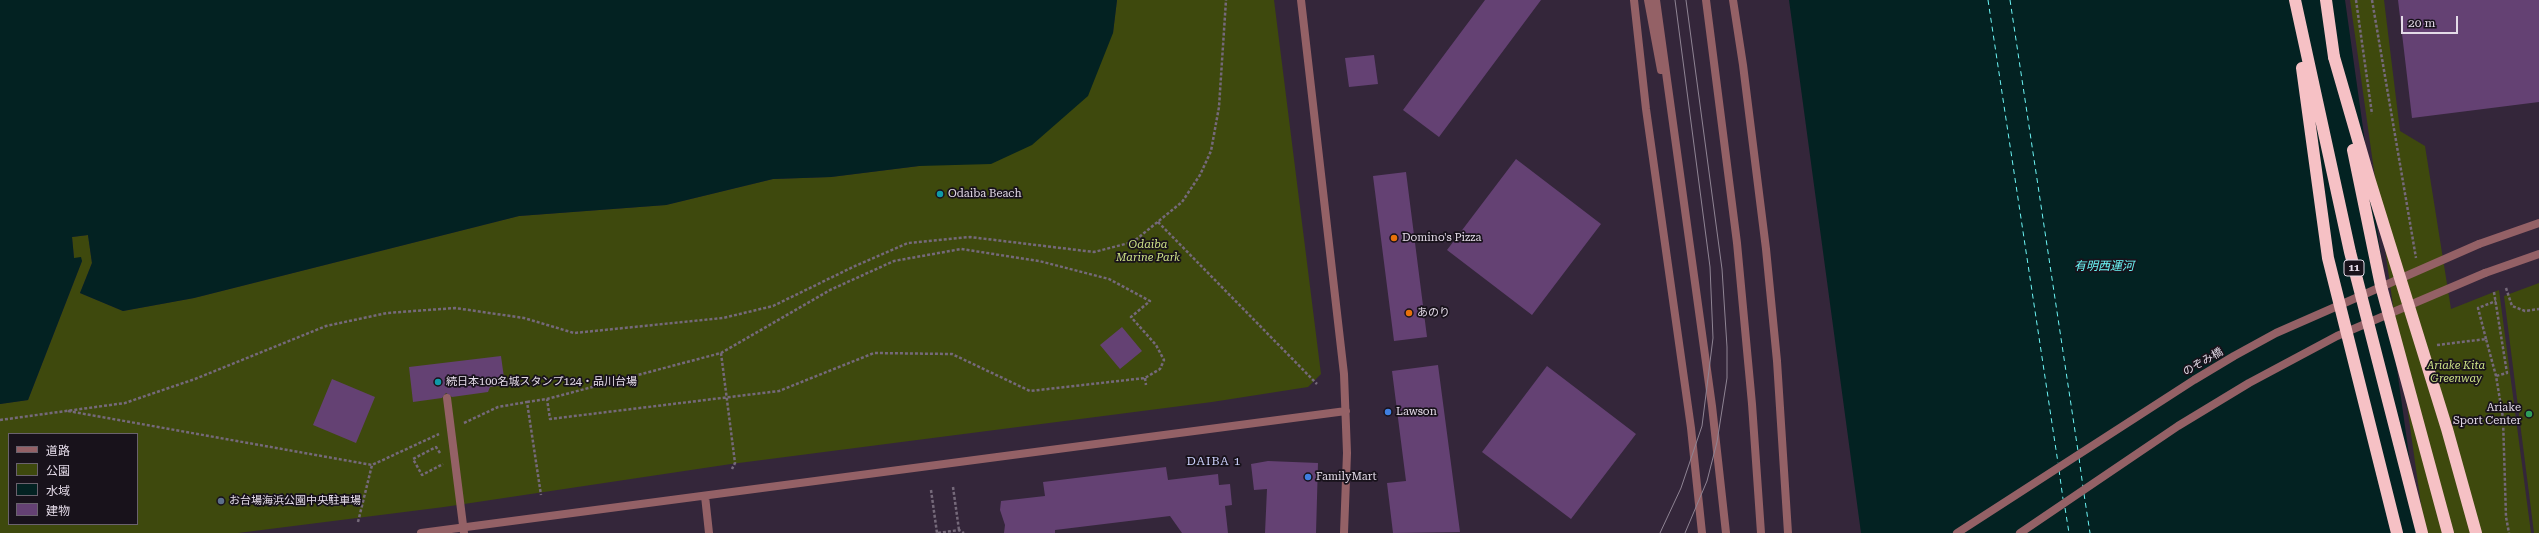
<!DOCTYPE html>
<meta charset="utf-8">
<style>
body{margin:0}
#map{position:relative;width:2539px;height:533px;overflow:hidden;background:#34263a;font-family:"Roboto Serif","Noto Sans JP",serif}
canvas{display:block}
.legend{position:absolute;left:8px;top:433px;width:130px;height:92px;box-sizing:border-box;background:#18121b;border:1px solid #6a626d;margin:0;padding:5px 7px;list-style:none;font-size:12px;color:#e4dbe8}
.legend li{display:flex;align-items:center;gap:8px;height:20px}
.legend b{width:20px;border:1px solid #6a626d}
.scale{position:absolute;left:2401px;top:16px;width:57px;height:18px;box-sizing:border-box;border:2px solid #e4dbe8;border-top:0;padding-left:5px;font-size:12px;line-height:14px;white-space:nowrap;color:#e4dbe8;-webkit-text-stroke:3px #18121b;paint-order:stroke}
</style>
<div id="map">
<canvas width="2539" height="533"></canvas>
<ul class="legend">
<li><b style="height:5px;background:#946166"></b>道路</li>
<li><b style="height:11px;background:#3e490d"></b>公園</li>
<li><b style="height:11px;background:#032222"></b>水域</li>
<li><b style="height:11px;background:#644173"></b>建物</li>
</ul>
<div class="scale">20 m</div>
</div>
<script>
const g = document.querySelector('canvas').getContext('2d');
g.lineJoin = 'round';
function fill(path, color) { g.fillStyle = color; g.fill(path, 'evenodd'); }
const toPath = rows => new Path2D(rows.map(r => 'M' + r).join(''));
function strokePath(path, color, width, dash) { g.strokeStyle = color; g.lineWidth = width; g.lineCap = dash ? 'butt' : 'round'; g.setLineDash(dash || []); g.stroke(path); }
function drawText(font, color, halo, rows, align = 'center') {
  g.font = font + ' "Roboto Serif","Noto Sans JP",serif'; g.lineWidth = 3.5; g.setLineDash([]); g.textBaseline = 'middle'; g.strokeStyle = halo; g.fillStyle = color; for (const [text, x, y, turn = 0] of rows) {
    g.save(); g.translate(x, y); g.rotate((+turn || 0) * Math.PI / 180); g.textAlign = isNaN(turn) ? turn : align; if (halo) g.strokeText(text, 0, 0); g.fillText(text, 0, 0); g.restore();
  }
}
fill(toPath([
 [1117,0,1274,0,1321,374,1308,387,1212,402,731,464,444,507,238,533,0,533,0,404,28,400,82,261,74,258,72,237,88,235,92,263,80,293,123,311,194,298,519,216,666,205,773,179,831,177,919,166,1113,33],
 [9,434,137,434,137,524,9,524],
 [2350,0,2384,0,2400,131,2425,146,2451,309,2499,290,2531,533,2425,533],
 [2539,283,2539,533,2534,533,2504,296]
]), '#3e490d');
fill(toPath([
 [0,0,1117,0,1113,33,1088,96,1032,145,991,164,919,166,831,177,773,179,666,205,519,216,194,298,123,311,80,293,92,263,88,235,72,237,74,258,81,257,82,261,28,400,0,404],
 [1789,0,2345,0,2420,533,1861,533]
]), '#032222');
strokePath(toPath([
 [1988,0,2058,463],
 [2010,0,2078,451],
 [2079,458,2083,487],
 [2059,470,2063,499],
 [2084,494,2090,533],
 [2065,508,2069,533]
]), '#6cf6f6', 1, [5, 4]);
fill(toPath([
 [1485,0,1541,0,1439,137,1403,110],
 [2398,0,2539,0,2539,102,2412,118],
 [1374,55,1378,84,1349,87,1345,58],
 [1516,159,1601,224,1532,315,1447,250],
 [1406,172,1427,337,1394,341,1373,176],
 [1122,327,1142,351,1120,369,1100,345],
 [501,356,505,385,490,387,488,392,452,397,446,393,442,398,413,402,409,367],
 [1438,365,1460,532,1393,533,1387,483,1406,481,1392,371],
 [1547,366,1636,434,1571,519,1482,452],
 [332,379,375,397,356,443,313,425],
 [1268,461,1318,463,1316,533,1265,533,1267,489,1254,490,1251,464],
 [1166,467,1168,480,1218,474,1219,485,1230,484,1232,505,1225,506,1228,533,1182,533,1170,516,1055,530,1055,533,1004,533,1005,525,1000,510,1001,501,1045,496,1043,482]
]), '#644173');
strokePath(toPath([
 [2356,0,2372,114],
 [2372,0,2416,258],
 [1158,222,1317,384],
 [2506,288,2512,306,2525,311,2539,309],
 [2494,292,2507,373,2496,376],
 [2486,339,2478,308,2496,301],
 [2437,345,2486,339,2496,376,2503,418,2506,517,2509,533],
 [721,353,735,463,732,469],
 [1145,378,1146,385],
 [527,402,547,399,721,353,830,290,894,261,961,249,1039,261,1109,279,1150,301,1131,317,1156,345,1164,360,1160,369,1145,378,1030,391,952,354,874,353,779,391,550,419,547,399],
 [68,411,372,465,439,434],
 [0,420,125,403,195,379,326,326,387,313,455,308,524,318,574,333,723,318,773,306,855,266,908,243,970,237,1094,252,1133,242,1182,202,1200,175,1211,151,1219,107,1226,0],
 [464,423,498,407,527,402,541,495],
 [440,453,436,447,413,459,422,475,443,464],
 [953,487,959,530],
 [931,490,937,533],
 [358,522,372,465],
 [938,533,959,530,964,533]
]), '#75697a', 2.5, [3, 2]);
strokePath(toPath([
 [1301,0,1344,374,1347,453,1344,533],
 [1634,0,1646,109,1691,428,1702,533],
 [1648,0,1661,70],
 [1656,0,1712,406,1726,533],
 [1706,0,1737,243,1752,404,1761,533],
 [1733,0,1743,65,1766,249,1777,361,1788,533],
 [2479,244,2539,223],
 [2485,273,2539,254],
 [705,496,709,533],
 [421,533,1346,411]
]), '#946166', 8);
strokePath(toPath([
 [2326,0,2334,57]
]), '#f6c1c5', 12);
strokePath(toPath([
 [1660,533,1681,488,1702,426,1713,338,1710,267,1675,0],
 [1685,533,1707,481,1717,442,1727,378,1727,347,1722,269,1686,0]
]), '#8f8494', 1);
strokePath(toPath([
 [447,398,464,533]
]), '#946166', 8);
strokePath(toPath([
 [1957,533,2194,380,2234,356,2276,333,2479,244],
 [2020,533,2178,426,2249,383,2337,336,2485,273]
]), '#946166', 8);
strokePath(toPath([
 [2295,0,2350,252,2422,533],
 [2334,57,2369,178,2447,429,2476,533],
 [2302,68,2328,258,2397,533],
 [2353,150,2381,286,2448,533]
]), '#f6c1c5', 12);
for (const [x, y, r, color] of [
 [940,194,4,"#0f9aa8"],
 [1394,238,4,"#e8710a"],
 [1409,313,4,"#e8710a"],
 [438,382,4,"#0f9aa8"],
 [1388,412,4,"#3f7fe0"],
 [2529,414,4,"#2e9e5b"],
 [1308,477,4,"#3f7fe0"],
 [221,501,4,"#5c6f8a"]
]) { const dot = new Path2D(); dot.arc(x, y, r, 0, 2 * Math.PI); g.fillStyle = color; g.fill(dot); strokePath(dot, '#18121b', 1.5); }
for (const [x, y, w] of [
 [2354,268,20]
]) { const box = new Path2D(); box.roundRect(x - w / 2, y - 8, w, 16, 3); g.fillStyle = '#18121b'; g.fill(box); strokePath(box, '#e4dbe8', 1); }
drawText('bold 10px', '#e4dbe8', null, [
 ["11",2354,268]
]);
drawText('11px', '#e4dbe8', '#18121b', [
 ["Odaiba Beach",948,194],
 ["Domino's Pizza",1402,238],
 ["あのり",1417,313],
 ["続日本100名城スタンプ124・品川台場",446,382],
 ["Ariake",2521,408,"right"],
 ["Sport Center",2521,421,"right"],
 ["Lawson",1396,412],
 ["FamilyMart",1316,477],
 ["お台場海浜公園中央駐車場",229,501]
], 'left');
drawText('italic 11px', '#cfe488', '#18121b', [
 ["Odaiba",1148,245],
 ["Marine Park",1148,258],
 ["Ariake Kita",2456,366],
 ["Greenway",2456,379]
]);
drawText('11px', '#e4dbe8', '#18121b', [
 ["のぞみ橋",2203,362,-30]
]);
drawText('italic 12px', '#6cf6f6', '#18121b', [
 ["有明西運河",2104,266]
]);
g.letterSpacing = '1px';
drawText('12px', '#cdd2fd', '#18121b', [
 ["DAIBA 1",1214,461]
]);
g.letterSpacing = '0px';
</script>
